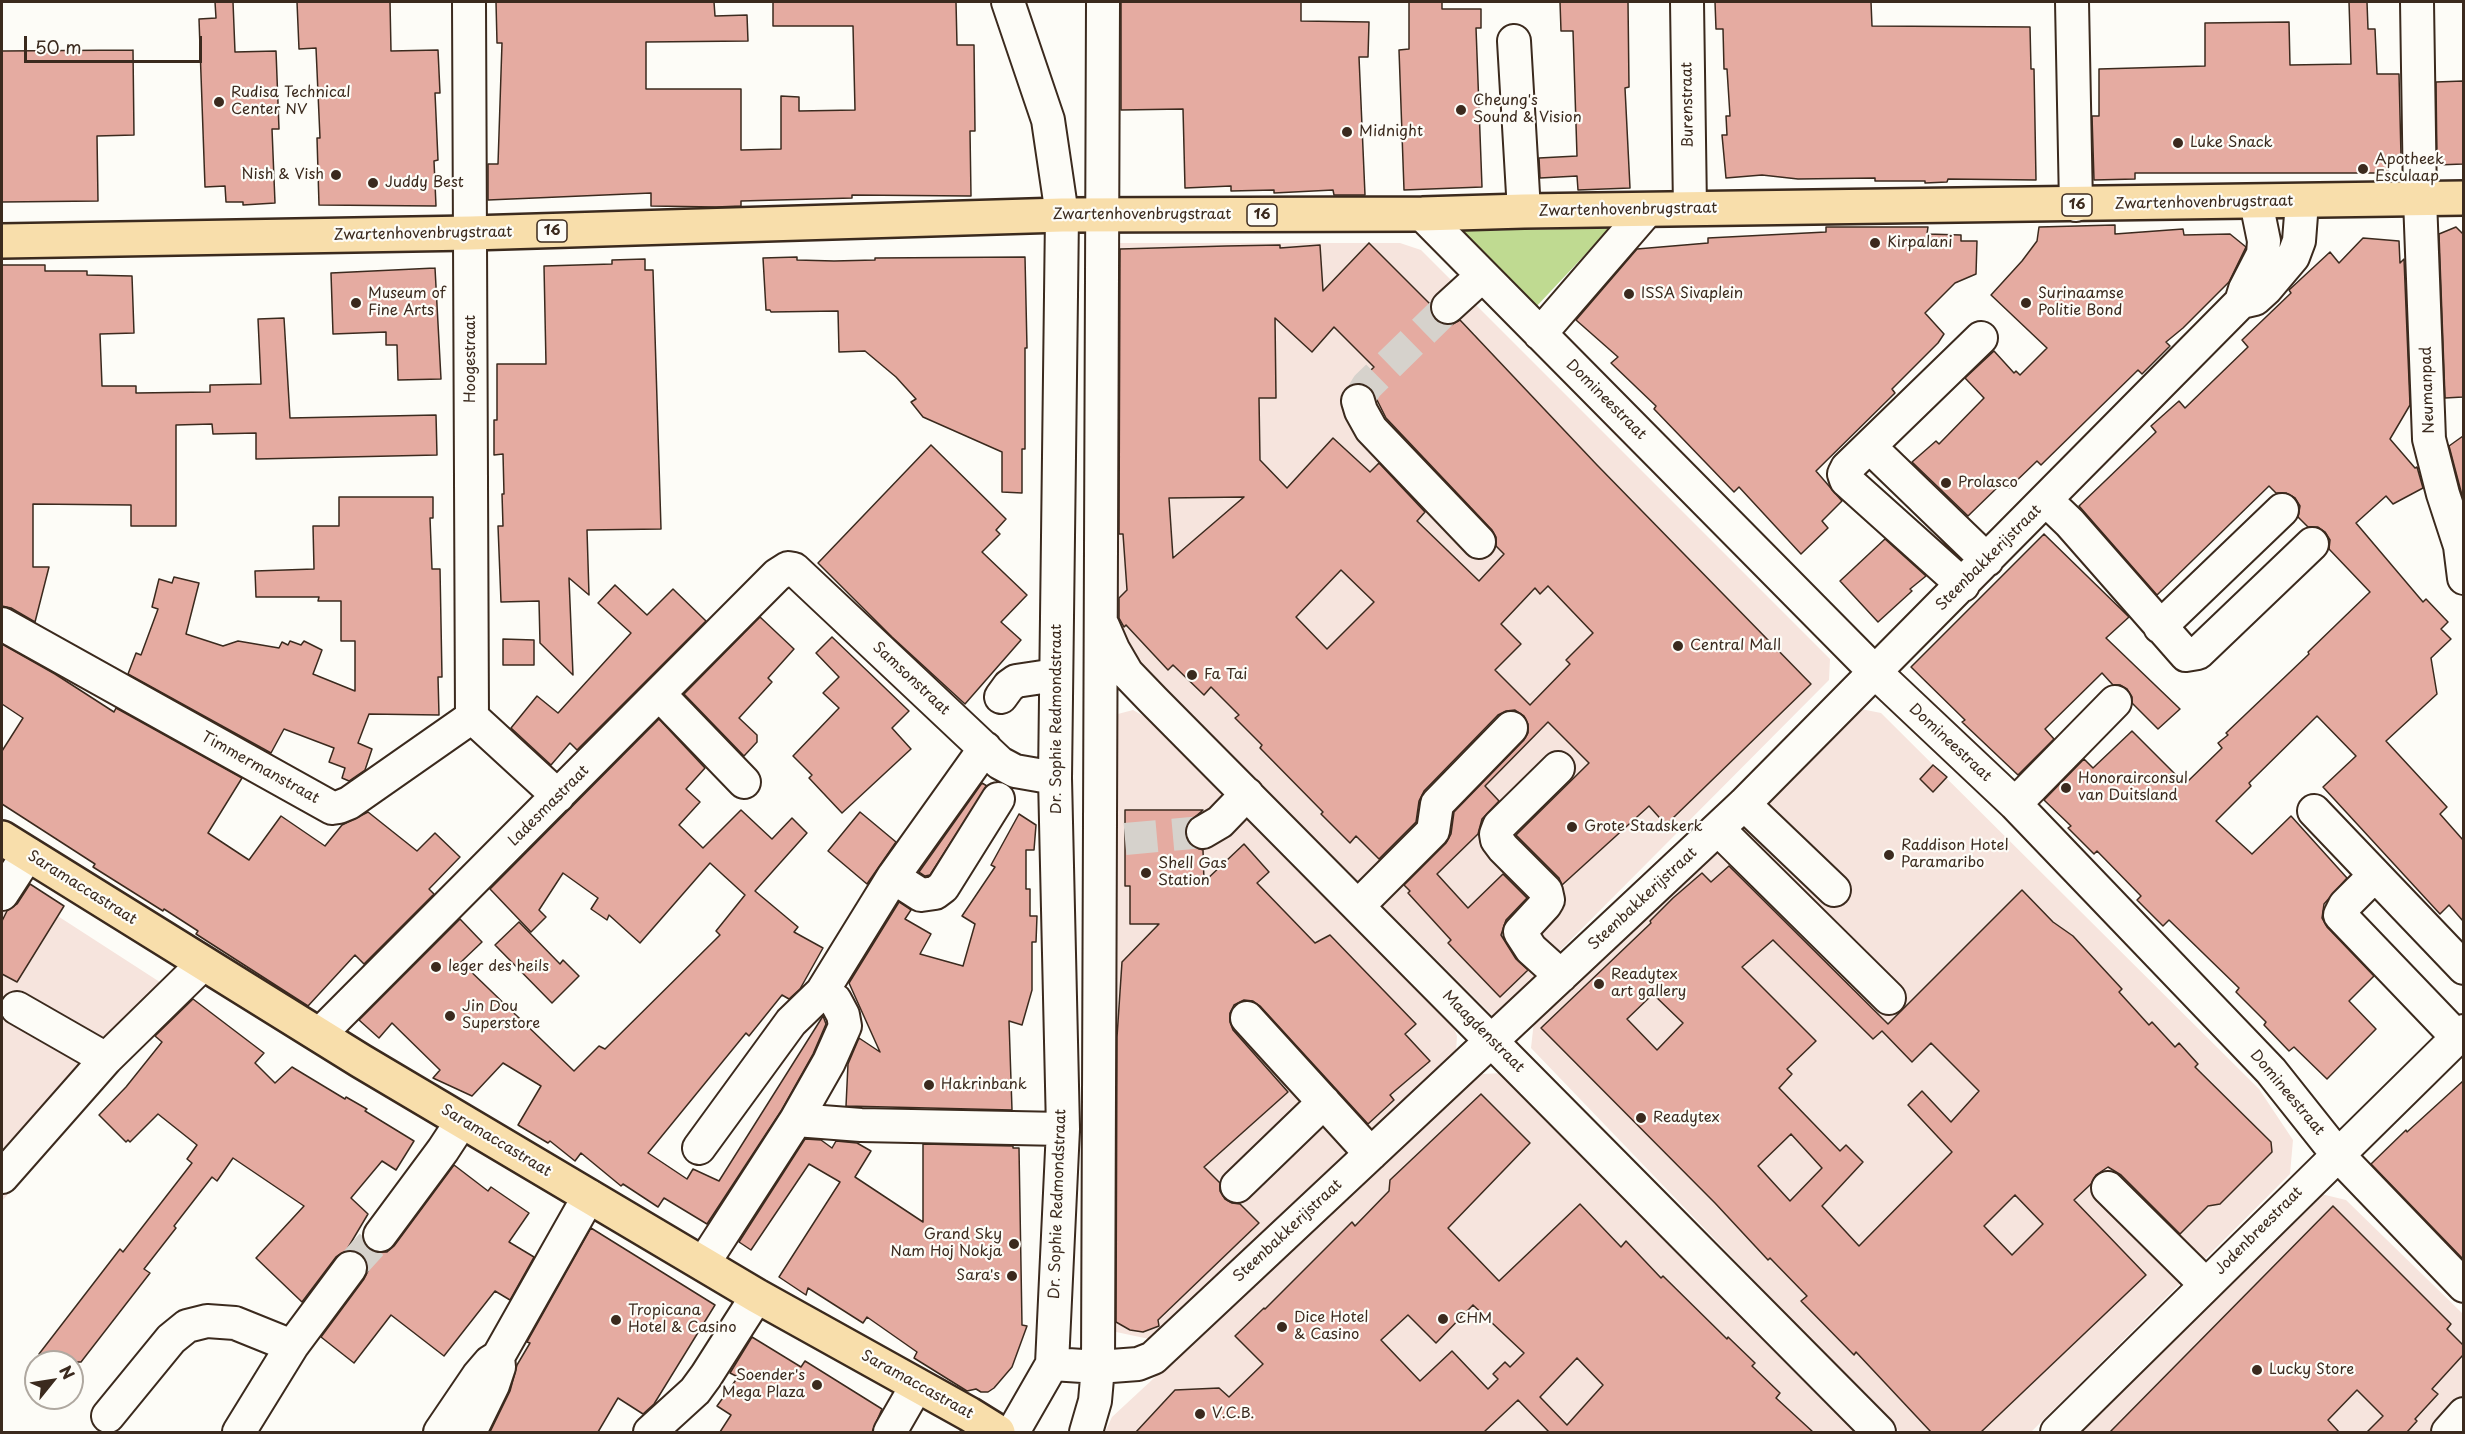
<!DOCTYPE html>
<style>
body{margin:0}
#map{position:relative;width:2465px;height:1434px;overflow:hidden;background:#fdfcf7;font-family:"Playpen Sans",sans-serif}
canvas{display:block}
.frame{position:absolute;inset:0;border:3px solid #3b2a1e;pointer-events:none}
.north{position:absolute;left:24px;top:1350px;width:60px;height:60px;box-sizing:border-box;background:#fdfcf7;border:2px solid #afa8a0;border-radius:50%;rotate:60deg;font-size:16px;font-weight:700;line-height:24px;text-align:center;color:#3b2a1e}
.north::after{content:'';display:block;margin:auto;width:21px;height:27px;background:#3b2a1e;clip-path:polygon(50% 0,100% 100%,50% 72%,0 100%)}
.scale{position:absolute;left:24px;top:36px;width:178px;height:27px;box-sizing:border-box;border:3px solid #3b2a1e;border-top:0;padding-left:8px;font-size:18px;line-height:21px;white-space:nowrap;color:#3b2a1e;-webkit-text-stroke:4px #fdfcf7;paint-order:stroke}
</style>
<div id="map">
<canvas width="2465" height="1434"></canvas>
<div class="frame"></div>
<div class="north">N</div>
<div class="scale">50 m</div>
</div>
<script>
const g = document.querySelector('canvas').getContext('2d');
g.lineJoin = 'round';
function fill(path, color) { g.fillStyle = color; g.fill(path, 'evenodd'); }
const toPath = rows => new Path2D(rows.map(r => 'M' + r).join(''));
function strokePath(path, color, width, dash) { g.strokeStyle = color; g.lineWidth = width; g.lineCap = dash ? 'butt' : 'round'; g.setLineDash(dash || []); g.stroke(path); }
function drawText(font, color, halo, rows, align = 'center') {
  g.font = font + ' "Playpen Sans",sans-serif'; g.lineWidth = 4.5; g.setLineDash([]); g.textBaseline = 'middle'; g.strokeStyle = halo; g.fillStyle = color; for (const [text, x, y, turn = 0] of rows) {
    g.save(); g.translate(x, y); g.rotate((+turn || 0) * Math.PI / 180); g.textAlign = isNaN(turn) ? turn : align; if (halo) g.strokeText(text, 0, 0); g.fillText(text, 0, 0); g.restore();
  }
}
fill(toPath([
 [1108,243,1400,243,1421,250,1830,659,1829,680,1494,1017,1125,649,1106,613],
 [1861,709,1881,713,2259,1089,2293,1140,2290,1174,2031,1432,1900,1432,1531,1048,1534,1021],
 [1133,710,1156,723,1448,1014,1457,1036,1456,1051,1154,1340,1102,1329,1114,715],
 [2,880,183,997,2,1201],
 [1504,1073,1859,1432,1105,1432,1112,1417,1482,1074],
 [2317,1193,2346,1200,2463,1314,2463,1432,2067,1432]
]), '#f6e4dd');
fill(toPath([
 [1610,228,1535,308,1462,231]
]), '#bfda91');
const building = toPath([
 [215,2,233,2,235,52,276,51,279,129,272,129,275,203,243,205,243,202,226,202,225,186,205,187,199,19,216,18,215,2],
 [297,2,390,2,391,51,438,50,440,93,435,93,438,160,434,161,436,206,319,205,317,138,320,138,316,48,299,49,297,2],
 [496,2,714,2,715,16,747,15,748,41,646,42,646,89,741,89,741,150,781,149,781,96,799,97,799,111,855,110,853,26,773,26,773,2,956,2,957,45,974,45,975,131,970,131,971,196,852,195,852,198,741,201,741,206,716,207,651,206,651,193,488,200,488,164,498,164,502,43,497,43,496,2],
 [1121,2,1301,2,1301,21,1369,22,1368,57,1359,57,1365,195,1334,195,1333,190,1274,193,1274,190,1231,191,1231,186,1185,188,1183,109,1121,110,1121,2],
 [1409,2,1442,2,1442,9,1481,9,1481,28,1476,28,1482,187,1404,190,1399,50,1409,49,1409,2],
 [1560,2,1628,2,1629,87,1625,88,1630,188,1578,190,1577,176,1540,178,1539,158,1577,156,1573,31,1561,31,1560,2],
 [1715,2,1871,2,1872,26,2030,27,2031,69,2034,69,2036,180,1948,179,1947,182,1925,183,1925,181,1875,181,1875,178,1798,179,1762,175,1726,178,1722,135,1727,135,1726,116,1730,116,1727,69,1724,69,1723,29,1716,29,1715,2],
 [2349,2,2367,2,2368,29,2375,29,2377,74,2399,74,2401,156,2388,156,2388,173,2135,173,2135,179,2094,180,2092,116,2099,116,2099,69,2205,66,2205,23,2289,22,2290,65,2351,64,2349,2],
 [133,50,134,135,97,136,98,201,2,202,2,51,133,50],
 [2463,81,2463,164,2437,165,2436,82,2463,81],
 [2115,225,2115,234,2183,229,2184,235,2230,234,2246,247,2245,249,2229,282,2183,328,2166,342,2170,346,2142,374,2138,370,2041,465,2037,461,2009,488,2003,482,1968,516,1912,462,1936,441,1939,444,1984,398,1965,378,1994,351,2014,373,2016,371,2020,375,2047,348,1991,295,2022,261,2037,241,2039,227,2115,225],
 [1826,227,1928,227,1927,234,1961,235,1961,241,1977,241,1976,274,1955,283,1925,313,1944,334,1938,343,1892,389,1895,393,1816,471,1842,501,1822,521,1828,528,1801,554,1739,487,1734,492,1654,409,1656,406,1611,363,1618,357,1576,320,1637,249,1708,243,1708,238,1826,232,1826,227],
 [2456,227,2463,234,2463,397,2445,398,2439,234,2456,227],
 [2363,238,2399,241,2400,263,2404,259,2410,405,2390,439,2415,468,2417,467,2423,488,2393,504,2386,496,2356,523,2423,602,2426,599,2448,622,2441,629,2451,639,2431,658,2437,694,2386,741,2447,807,2440,814,2463,840,2463,921,2449,905,2440,914,2323,787,2356,756,2317,716,2249,783,2251,786,2216,821,2252,854,2291,816,2347,878,2324,904,2322,918,2327,927,2374,976,2349,1001,2376,1029,2327,1079,2294,1047,2289,1051,2264,1025,2266,1022,2236,992,2239,988,2169,920,2163,926,2137,900,2141,896,2097,851,2094,854,2068,828,2071,826,2044,800,2084,759,2093,768,2132,731,2185,784,2222,748,2218,743,2228,735,2226,733,2309,654,2308,652,2370,592,2329,549,2330,540,2325,532,2318,527,2308,527,2298,517,2300,506,2295,498,2286,493,2276,493,2269,486,2157,595,2079,506,2156,432,2151,426,2179,401,2185,408,2248,347,2242,340,2291,293,2289,290,2330,252,2339,263,2363,238],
 [1369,243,1431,305,1431,311,1435,320,1442,324,1451,325,1460,320,1597,465,1811,684,1674,817,1667,826,1649,806,1562,885,1559,878,1516,835,1589,763,1548,722,1485,786,1499,801,1482,819,1478,834,1437,874,1468,908,1503,874,1527,898,1506,920,1501,935,1516,959,1528,970,1500,997,1448,943,1451,940,1408,893,1410,891,1404,885,1446,843,1451,834,1454,812,1524,740,1528,733,1528,724,1524,716,1515,710,1506,711,1498,715,1424,791,1419,801,1416,822,1379,859,1356,836,1350,843,1321,814,1323,812,1260,748,1262,745,1235,718,1239,715,1211,687,1204,695,1173,665,1168,670,1126,625,1124,627,1119,618,1119,598,1127,590,1123,534,1119,534,1120,249,1226,246,1280,245,1280,248,1320,245,1323,291,1369,243],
 [1275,318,1312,352,1334,327,1374,367,1357,384,1363,384,1371,388,1386,418,1492,530,1496,537,1496,546,1504,554,1479,581,1417,521,1425,512,1379,463,1370,472,1333,438,1287,488,1260,460,1259,398,1276,398,1275,318],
 [1244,497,1173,558,1169,498,1244,497],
 [1341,570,1374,602,1327,649,1296,617,1341,570],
 [1548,586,1593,633,1566,660,1570,664,1530,705,1495,670,1521,644,1501,624,1535,588,1540,594,1548,586],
 [797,257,797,260,834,261,875,260,875,258,1025,257,1027,348,1025,348,1025,449,1022,449,1022,493,1002,492,1002,452,923,417,911,402,916,399,896,377,865,351,839,352,838,311,771,312,770,310,766,310,763,258,797,257],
 [645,259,645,270,653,270,661,529,587,530,589,595,569,578,573,675,540,643,539,601,501,602,498,526,503,526,502,494,504,494,503,454,494,455,494,420,497,420,497,364,546,364,544,266,612,264,612,260,645,259],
 [2,265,45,265,45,271,87,271,87,275,132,276,134,333,100,334,102,386,136,386,136,393,210,392,210,385,261,384,258,319,284,318,290,418,436,415,437,455,256,459,256,433,213,434,212,424,176,425,176,526,131,526,131,505,33,504,33,567,49,567,35,622,11,608,2,606,2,265],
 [435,268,441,379,398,380,397,345,386,345,386,332,333,334,331,273,435,268],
 [2463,436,2463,499,2449,446,2463,436],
 [931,445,1006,519,996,530,1000,534,982,552,1027,595,1001,622,1021,640,965,704,892,637,818,563,931,445],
 [339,497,433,497,433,518,430,518,432,569,440,569,442,677,438,677,439,715,369,714,358,743,372,749,365,770,349,781,342,778,345,768,329,762,334,748,284,729,271,753,128,674,136,653,141,655,158,609,152,607,159,579,172,583,174,577,199,583,186,634,223,646,238,641,279,648,282,642,288,645,290,641,301,645,304,641,322,650,313,674,355,691,355,641,341,641,341,601,318,601,319,597,256,597,255,571,314,569,313,526,339,526,339,497],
 [2044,534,2129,617,2106,638,2180,709,2158,729,2132,703,2132,697,2127,689,2120,685,2113,685,2102,673,2045,729,2054,739,2018,775,1962,722,1965,720,1911,667,2044,534],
 [1885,539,1926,576,1910,589,1912,591,1878,622,1840,581,1885,539],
 [615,585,647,615,673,589,706,621,577,750,570,743,551,765,511,728,537,696,558,713,631,633,598,603,615,585],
 [760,617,794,649,768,678,772,682,739,718,757,735,757,742,744,756,684,694,760,617],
 [832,637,909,711,892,728,911,749,842,813,809,778,812,775,793,756,839,708,823,693,839,677,816,653,832,637],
 [503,639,534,640,534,665,503,665,503,639],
 [2,644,55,674,114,712,116,708,242,778,208,833,249,860,281,816,325,846,342,825,368,812,417,851,435,833,460,857,429,889,434,894,364,964,355,955,308,1006,196,934,198,931,164,909,163,911,93,867,95,864,2,804,2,751,23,718,2,704,2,644],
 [659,719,705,768,686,789,700,802,679,825,703,848,741,810,772,839,792,818,807,833,755,891,798,927,794,932,823,948,800,989,789,999,782,995,749,1036,746,1033,648,1153,687,1179,693,1169,719,1181,823,1016,826,1024,813,1054,781,1111,707,1224,664,1198,658,1207,623,1184,621,1186,581,1153,575,1161,550,1141,548,1143,518,1125,541,1086,503,1063,472,1096,433,1078,440,1070,392,1023,379,1038,359,1020,460,919,482,942,461,962,574,1071,599,1046,605,1049,720,935,716,931,745,895,710,863,640,943,609,915,607,920,591,909,598,898,563,873,539,910,546,917,531,932,490,889,659,719],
 [1933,765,1947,777,1933,792,1920,779,1933,765],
 [982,783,987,786,930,875,925,876,919,872,982,783],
 [1125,810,1203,810,1188,823,1185,833,1187,841,1194,847,1203,850,1204,882,1244,844,1269,872,1257,883,1315,943,1330,935,1416,1024,1405,1034,1430,1061,1390,1095,1394,1100,1368,1124,1260,1006,1253,1001,1244,1000,1234,1005,1230,1013,1230,1022,1233,1030,1288,1092,1204,1167,1220,1183,1220,1191,1225,1199,1232,1203,1240,1204,1259,1223,1158,1320,1159,1326,1143,1332,1130,1330,1116,1322,1117,1037,1122,962,1159,924,1130,924,1130,886,1125,886,1125,810],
 [860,812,896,842,867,884,828,851,860,812],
 [1019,814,1036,825,1034,850,1026,850,1026,889,1030,889,1030,916,1037,916,1036,942,1032,942,1032,990,1022,1025,1009,1021,1012,1110,846,1106,848,1064,859,1038,880,1052,849,983,899,902,911,910,905,919,931,934,920,954,963,966,975,924,962,916,995,867,991,865,1019,814],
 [1729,866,1888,1024,2022,890,2053,922,2073,936,2122,989,2119,992,2149,1025,2152,1022,2175,1047,2179,1043,2198,1064,2195,1067,2271,1142,2272,1152,2220,1204,2208,1206,2180,1234,2121,1175,2108,1167,2096,1175,2091,1184,2074,1200,2146,1275,1981,1432,1931,1432,1856,1352,1854,1355,1801,1301,1807,1296,1770,1258,1768,1260,1715,1203,1541,1028,1651,923,1650,921,1673,898,1702,873,1711,882,1729,866],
 [1773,940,1873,1039,1882,1031,1912,1062,1931,1043,1979,1091,1951,1122,1922,1091,1908,1105,1952,1152,1859,1246,1822,1206,1863,1162,1846,1145,1840,1151,1779,1088,1792,1074,1787,1069,1816,1041,1742,967,1773,940],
 [1653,994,1683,1023,1657,1050,1627,1019,1653,994],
 [1791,1134,1822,1168,1790,1201,1758,1166,1791,1134],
 [2015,1195,2043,1224,2012,1255,1984,1226,2015,1195],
 [30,884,64,906,17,982,2,974,2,921,7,911,17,904,30,884],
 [519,922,560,964,563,960,579,976,552,1003,495,945,519,922],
 [193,999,264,1053,255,1063,275,1083,292,1067,345,1099,346,1097,367,1109,365,1111,414,1141,396,1170,382,1161,351,1198,368,1214,346,1251,336,1257,302,1302,256,1258,304,1206,233,1158,217,1181,212,1177,174,1226,176,1228,144,1269,150,1273,81,1362,48,1362,39,1354,120,1249,123,1252,192,1163,187,1159,197,1145,158,1114,130,1142,128,1140,126,1142,99,1115,126,1087,162,1042,155,1036,193,999],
 [2463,1081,2463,1259,2371,1164,2406,1130,2407,1132,2463,1081],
 [1481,1094,1530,1143,1448,1228,1499,1281,1580,1204,1621,1247,1626,1241,1661,1278,1663,1276,1727,1339,1728,1337,1755,1363,1752,1366,1780,1393,1776,1398,1813,1432,1549,1432,1518,1400,1484,1432,1136,1432,1175,1390,1219,1388,1229,1397,1263,1364,1235,1336,1264,1308,1265,1309,1352,1222,1355,1226,1389,1191,1390,1180,1481,1094],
 [1473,1305,1524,1353,1510,1367,1505,1362,1493,1374,1498,1379,1488,1389,1452,1351,1420,1381,1381,1340,1408,1315,1436,1343,1473,1305],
 [1577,1358,1603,1385,1567,1425,1540,1397,1577,1358],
 [805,1139,821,1140,832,1148,836,1141,857,1143,871,1151,855,1177,923,1222,923,1144,1013,1146,1013,1148,1019,1148,1022,1325,1027,1326,1012,1367,994,1388,988,1392,981,1392,976,1389,967,1391,914,1358,917,1352,867,1317,863,1323,808,1288,806,1295,779,1277,840,1182,809,1164,751,1250,739,1242,805,1139],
 [454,1165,488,1191,491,1187,529,1213,509,1242,534,1257,510,1300,495,1291,444,1356,391,1315,354,1363,321,1337,364,1279,368,1271,367,1261,374,1252,387,1252,394,1246,454,1165],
 [2333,1206,2451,1324,2447,1329,2463,1345,2463,1355,2432,1389,2438,1394,2415,1419,2417,1421,2407,1432,2367,1432,2383,1416,2357,1390,2328,1420,2339,1432,2110,1432,2333,1206],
 [591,1228,715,1305,654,1404,643,1414,618,1398,598,1432,490,1432,510,1391,517,1365,530,1343,527,1342,591,1228],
 [752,1337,801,1367,805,1361,882,1409,872,1432,720,1432,731,1415,717,1406,738,1377,730,1373,752,1337]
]);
fill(building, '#e5aba1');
strokePath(building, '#3b2a1e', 1.5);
strokePath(toPath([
 [1358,401,1367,386,1448,307],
 [1125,839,1203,832],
 [350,1268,380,1235]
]), '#d6d2cc', 32, [32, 16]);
const minor = toPath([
 [469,2,472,717],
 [1008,2,1048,120,1062,215,1055,778,1063,1129,1052,1364,1013,1432],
 [1687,2,1690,209],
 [2072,2,2076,205],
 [2417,2,2420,199,2429,439,2443,494,2460,546,2464,578],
 [1514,41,1524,211],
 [1422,214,1875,672,2015,804,2271,1071,2337,1154,2464,1286],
 [2242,302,2255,299,2266,289,2293,257,2299,241,2302,202],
 [1448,307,1482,276],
 [1540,334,1643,215,1643,211],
 [1358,401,1361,411,1371,429,1479,542],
 [1870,447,1987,560],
 [2046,500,2070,523,2186,655,2198,653,2312,544],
 [1963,585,1846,480,1844,474,1847,468,1981,338],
 [2,624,332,808,339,807,349,803,472,717,558,796],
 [1103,626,1113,649,1127,673,1153,700,1879,1432],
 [2160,627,2282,510],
 [659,694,744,782],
 [1001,697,1009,686,1016,681,1056,675],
 [1558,768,1499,826,1496,834,1497,840,1503,848,1546,891,1548,900,1545,905,1520,932,1531,949,1561,976],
 [1744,804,1834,890],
 [2015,804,2115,702],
 [2314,811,2464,968],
 [1718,829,1889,998],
 [1203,832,1220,822,1247,794],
 [2375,875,2345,905,2340,915,2457,1037],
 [893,877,921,895,935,893,943,887,998,799],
 [2,894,28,854],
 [1358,906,1433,831,1437,804,1511,728],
 [17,1008,106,1059],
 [1247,1018,1371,1154],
 [319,1035,777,575,788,568,794,569,1000,763,1015,771,1055,778],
 [796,1120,861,1125,1063,1129],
 [699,1148,791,1022,822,992],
 [2,1177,106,1059,203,964],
 [1237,1186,1324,1102],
 [2108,1188,2206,1285],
 [380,1235,443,1150,462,1121],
 [703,1264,796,1120,829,1062,845,1026,843,1015,835,1000,822,992,893,877,985,748],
 [498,1357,589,1196],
 [1052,1364,1098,1367,1138,1364,1153,1358,1744,804,2241,302,2245,289,2263,254,2264,241,2256,202],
 [108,1416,171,1339,187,1326,207,1321,235,1323,292,1346],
 [239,1432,292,1346,350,1268],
 [440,1432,478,1376,490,1362,498,1357,499,1367,493,1385,470,1432],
 [650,1432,695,1391,706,1376,757,1296],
 [890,1432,917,1385],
 [1086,1432,1095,1401,1098,1367,1103,2],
 [2057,1432,2464,1031],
 [2448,1432,2464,1414]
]);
const major = toPath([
 [2,241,471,233,1062,215,1422,214,1524,211,2464,198],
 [2,838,361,1061,757,1296,969,1414,998,1432]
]);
strokePath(minor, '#3b2a1e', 36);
strokePath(major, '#3b2a1e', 38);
strokePath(minor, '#fdfcf7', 32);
strokePath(major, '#f8deab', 33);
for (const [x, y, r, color] of [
 [219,102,6,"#3b2a1e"],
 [1461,110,6,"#3b2a1e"],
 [1347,132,6,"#3b2a1e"],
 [2178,143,6,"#3b2a1e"],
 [2363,169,6,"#3b2a1e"],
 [336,175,6,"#3b2a1e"],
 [373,183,6,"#3b2a1e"],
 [1875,243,6,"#3b2a1e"],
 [1629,294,6,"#3b2a1e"],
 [356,303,6,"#3b2a1e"],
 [2026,303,6,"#3b2a1e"],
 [1946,483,6,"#3b2a1e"],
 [1678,646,6,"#3b2a1e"],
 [1192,675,6,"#3b2a1e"],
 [2066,788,6,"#3b2a1e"],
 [1572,827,6,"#3b2a1e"],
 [1889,855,6,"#3b2a1e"],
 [1146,873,6,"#3b2a1e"],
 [436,967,6,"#3b2a1e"],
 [1599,984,6,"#3b2a1e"],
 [450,1016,6,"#3b2a1e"],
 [929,1085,6,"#3b2a1e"],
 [1641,1118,6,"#3b2a1e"],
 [1014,1244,6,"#3b2a1e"],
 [1012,1276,6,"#3b2a1e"],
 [1443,1319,6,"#3b2a1e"],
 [616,1320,6,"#3b2a1e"],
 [1282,1327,6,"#3b2a1e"],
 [2257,1370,6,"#3b2a1e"],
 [817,1385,6,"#3b2a1e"],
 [1200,1414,6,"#3b2a1e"]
]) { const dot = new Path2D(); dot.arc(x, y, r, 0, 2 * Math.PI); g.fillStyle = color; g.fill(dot); strokePath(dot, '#fdfcf7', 2); }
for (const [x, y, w] of [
 [2077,205,30],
 [1262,215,30],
 [552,231,30]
]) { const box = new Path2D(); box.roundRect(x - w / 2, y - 11, w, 22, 4.5); g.fillStyle = '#fdfcf7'; g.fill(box); strokePath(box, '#3b2a1e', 1.5); }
drawText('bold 14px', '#3b2a1e', null, [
 ["16",2077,205],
 ["16",1262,215],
 ["16",552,231]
]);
drawText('15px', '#3b2a1e', '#fdfcf7', [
 ["Rudisa Technical",231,93],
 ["Center NV",231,110],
 ["Cheung's",1473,101],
 ["Sound & Vision",1473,118],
 ["Midnight",1359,132],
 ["Luke Snack",2190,143],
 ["Apotheek",2375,160],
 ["Esculaap",2375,177],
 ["Nish & Vish",324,175,"right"],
 ["Juddy Best",385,183],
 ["Kirpalani",1887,243],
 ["Museum of",368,294],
 ["Fine Arts",368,311],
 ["ISSA Sivaplein",1641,294],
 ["Surinaamse",2038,294],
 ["Politie Bond",2038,311],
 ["Prolasco",1958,483],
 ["Central Mall",1690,646],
 ["Fa Tai",1204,675],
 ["Honorairconsul",2078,779],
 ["van Duitsland",2078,796],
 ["Grote Stadskerk",1584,827],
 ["Raddison Hotel",1901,846],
 ["Paramaribo",1901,863],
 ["Shell Gas",1158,864],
 ["Station",1158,881],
 ["leger des heils",448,967],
 ["Readytex",1611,975],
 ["art gallery",1611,992],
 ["Jin Dou",462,1007],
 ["Superstore",462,1024],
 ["Hakrinbank",941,1085],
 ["Readytex",1653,1118],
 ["Grand Sky",1002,1235,"right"],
 ["Nam Hoj Nokja",1002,1252,"right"],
 ["Sara's",1000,1276,"right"],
 ["Tropicana",628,1311],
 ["Hotel & Casino",628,1328],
 ["Dice Hotel",1294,1318],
 ["& Casino",1294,1335],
 ["CHM",1455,1319],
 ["Lucky Store",2269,1370],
 ["Soender's",805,1376,"right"],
 ["Mega Plaza",805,1393,"right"],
 ["V.C.B.",1212,1414]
], 'left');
drawText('15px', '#3b2a1e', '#fdfcf7', [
 ["Burenstraat",1688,105,-91],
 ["Zwartenhovenbrugstraat",2204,203,-1],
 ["Zwartenhovenbrugstraat",1628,210,-1],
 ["Zwartenhovenbrugstraat",1142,215],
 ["Zwartenhovenbrugstraat",423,234,-1],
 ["Hoogestraat",471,359,-90],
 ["Neumanpad",2428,390,-92],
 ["Domineestraat",1606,400,45],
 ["Steenbakkerijstraat",1989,558,-45],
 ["Samsonstraat",911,679,43],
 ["Dr. Sophie Redmondstraat",1057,719,-90],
 ["Domineestraat",1950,743,43],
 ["Timmermanstraat",260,768,29],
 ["Ladesmastraat",549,806,-45],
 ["Saramaccastraat",82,888,32],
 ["Steenbakkerijstraat",1643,899,-43],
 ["Maagdenstraat",1483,1032,45],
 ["Domineestraat",2287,1093,50],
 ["Saramaccastraat",496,1141,31],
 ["Dr. Sophie Redmondstraat",1058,1204,-88],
 ["Steenbakkerijstraat",1288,1231,-43],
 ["Jodenbreestraat",2259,1231,-45],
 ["Saramaccastraat",917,1385,29]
]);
</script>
